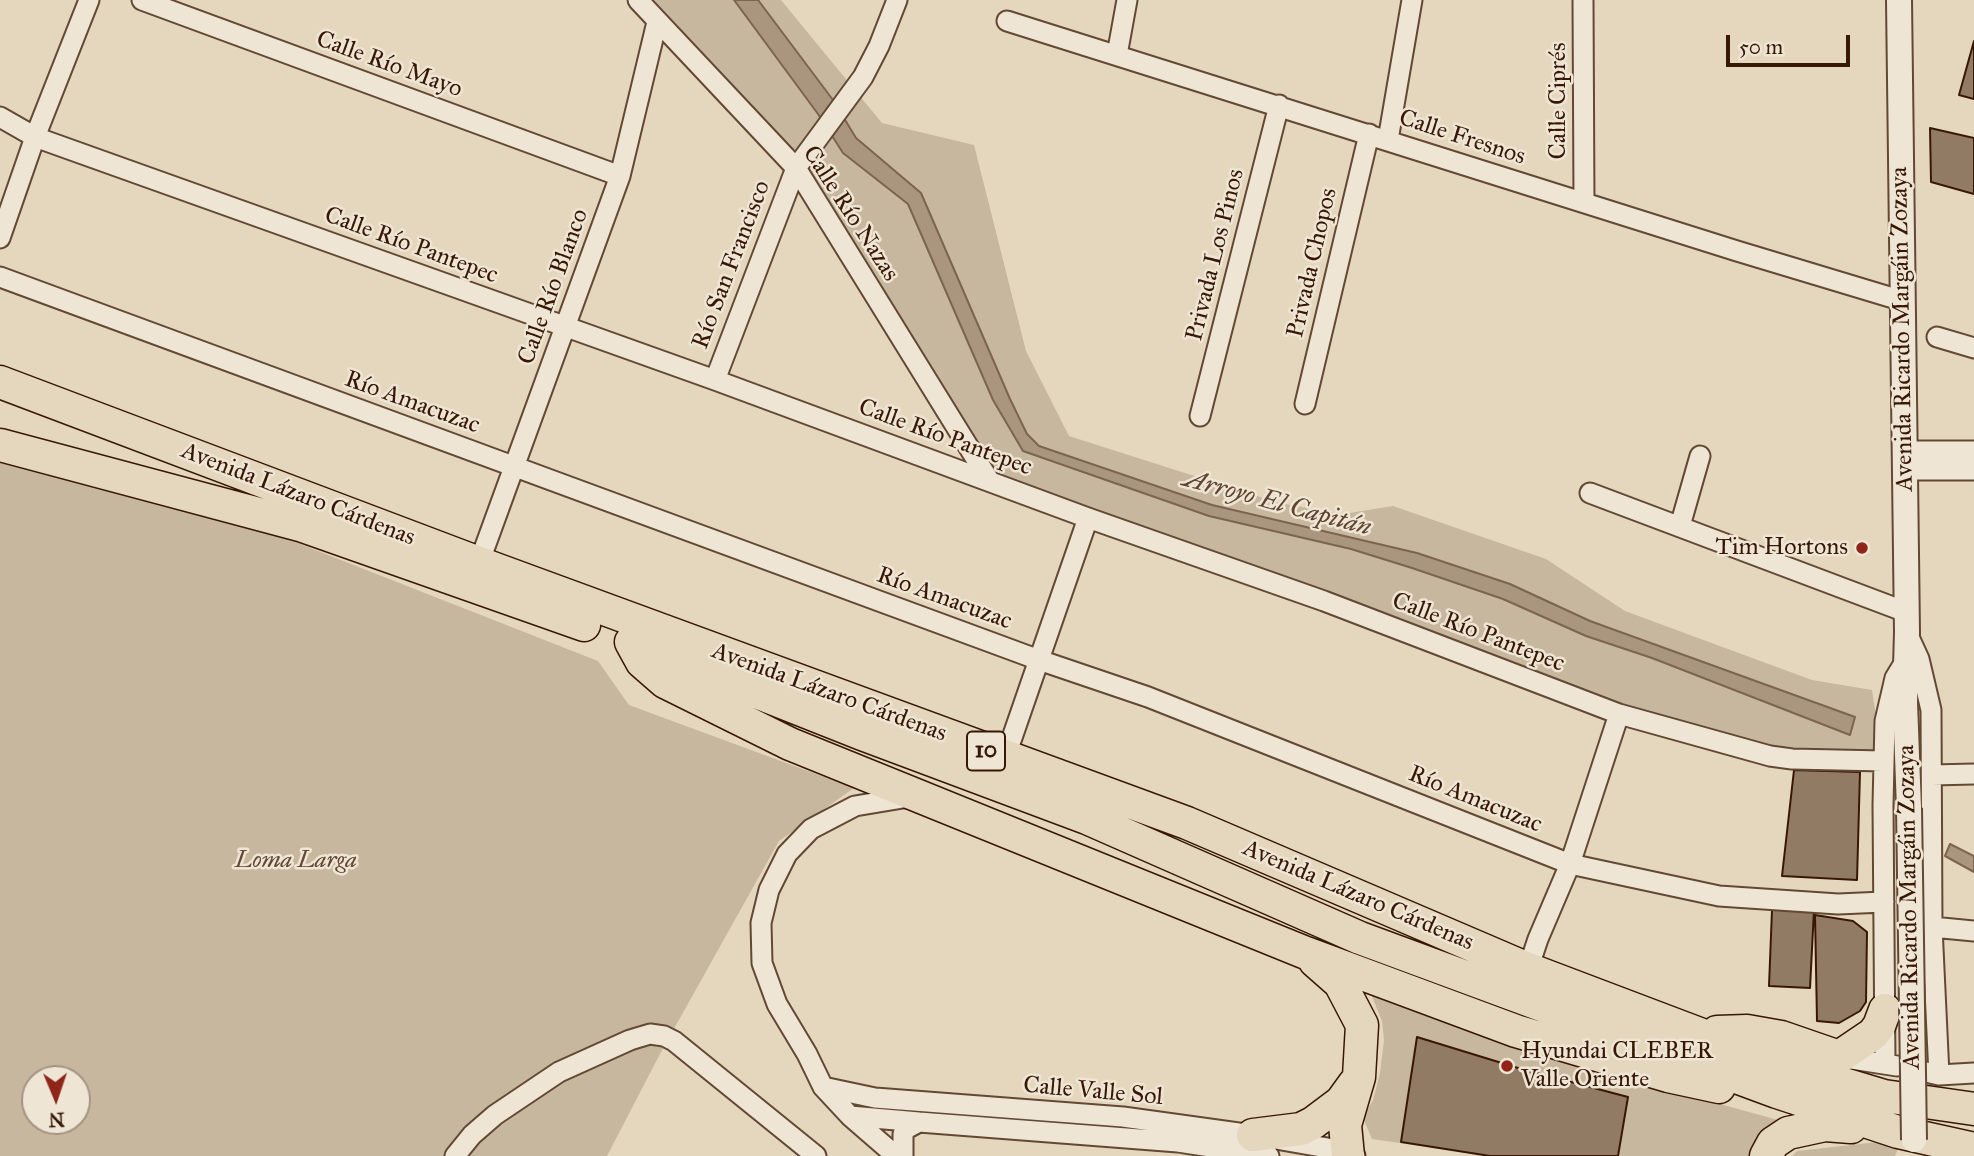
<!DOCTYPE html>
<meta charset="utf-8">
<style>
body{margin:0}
#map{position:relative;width:1974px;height:1156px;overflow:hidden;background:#e5d7be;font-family:"IM FELL Great Primer",serif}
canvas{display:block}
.north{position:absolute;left:21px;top:1065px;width:70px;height:70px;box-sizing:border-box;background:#eee5d5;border:2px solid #a59382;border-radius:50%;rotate:178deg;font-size:19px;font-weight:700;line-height:28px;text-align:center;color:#381805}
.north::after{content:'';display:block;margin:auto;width:24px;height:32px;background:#8f2418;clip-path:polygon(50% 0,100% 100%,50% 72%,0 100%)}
.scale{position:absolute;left:1726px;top:35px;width:124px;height:32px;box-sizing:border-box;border:4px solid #381805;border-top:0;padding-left:9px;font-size:21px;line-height:24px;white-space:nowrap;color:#381805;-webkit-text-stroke:5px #eee5d5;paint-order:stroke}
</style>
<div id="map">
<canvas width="1974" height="1156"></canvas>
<div class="north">N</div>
<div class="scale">50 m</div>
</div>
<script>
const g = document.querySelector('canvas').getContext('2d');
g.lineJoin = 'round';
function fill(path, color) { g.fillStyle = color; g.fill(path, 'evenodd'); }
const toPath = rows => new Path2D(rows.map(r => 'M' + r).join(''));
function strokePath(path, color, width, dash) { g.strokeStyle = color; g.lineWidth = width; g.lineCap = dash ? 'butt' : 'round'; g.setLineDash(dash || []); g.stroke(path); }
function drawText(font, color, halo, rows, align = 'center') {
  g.font = font + ' "IM FELL Great Primer",serif'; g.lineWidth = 5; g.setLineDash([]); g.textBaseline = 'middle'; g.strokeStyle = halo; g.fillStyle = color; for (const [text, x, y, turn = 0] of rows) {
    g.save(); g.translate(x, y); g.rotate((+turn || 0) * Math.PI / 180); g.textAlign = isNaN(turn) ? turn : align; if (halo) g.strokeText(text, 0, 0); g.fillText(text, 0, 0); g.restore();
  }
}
fill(toPath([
 [638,0,781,0,882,123,974,145,1026,351,1069,436,1279,503,1343,514,1393,506,1546,559,1625,611,1812,680,1872,690,1883,761,1744,751,989,480,796,168],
 [0,461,290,540,598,661,629,705,854,788,779,841,661,1052,607,1156,0,1156],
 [35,1079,77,1079,77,1121,35,1121],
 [1371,994,1629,1079,1800,1126,1759,1144,1748,1156,1490,1156,1372,1139,1363,1118,1373,1100,1380,1073,1384,1040,1382,1021],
 [1896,1140,1898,1149,1895,1156,1792,1156,1797,1151]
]), '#c8b79f');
const water = toPath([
 [734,0,758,0,833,100,856,138,921,193,1010,399,1027,434,1039,446,1212,505,1417,553,1510,584,1590,621,1855,717,1850,735,1652,658,1586,636,1503,599,1412,568,1351,549,1209,516,1023,451,993,400,908,204,843,153,818,114,734,0],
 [1950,844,1974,856,1974,872,1945,856,1950,844]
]);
fill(water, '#aa967f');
strokePath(water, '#7c644e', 2);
const building = toPath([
 [1974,41,1974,99,1959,95,1974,41],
 [1930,128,1974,138,1974,194,1931,182,1930,128],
 [1794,770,1860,772,1857,880,1782,876,1794,770],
 [1772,910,1814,910,1810,988,1769,986,1772,910],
 [1815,915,1853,921,1867,932,1866,1002,1860,1011,1839,1023,1817,1021,1815,915],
 [1417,1037,1518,1068,1628,1097,1618,1156,1490,1156,1401,1142,1417,1037]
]);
fill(building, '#927b65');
strokePath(building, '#381805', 2);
const minor = toPath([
 [142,0,620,176],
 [638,0,796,168,989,480],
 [1583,0,1584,202],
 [1007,21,1737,251,1903,301],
 [1117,55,1127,0],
 [0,117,35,137,715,380,1088,518,1324,601,1619,714,1770,756,1792,759,1883,761],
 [1388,140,1412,0],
 [0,238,35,137,89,0],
 [0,277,1039,660,1148,697,1570,864,1719,896,1838,904,1884,902],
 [1937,337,1974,348],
 [715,380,796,168,863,77,879,46,897,0],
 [1305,404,1369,134],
 [1200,416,1279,105],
 [1905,451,1974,451],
 [1905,470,1974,470],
 [1590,493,1906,612],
 [1680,526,1700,456],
 [479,563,620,176,657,22],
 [1908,635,1919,659,1931,710,1932,927,1939,1075],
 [1005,758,1088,518],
 [1932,775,1974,774],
 [1932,927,1974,931],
 [1528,969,1538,939,1570,864,1619,714],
 [1839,1057,1897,1066],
 [1885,1063,1883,805,1885,721,1895,678,1906,660],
 [1926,1072,1939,1075,1974,1073],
 [823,1087,875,1098,1123,1117,1253,1135,1345,1151,1355,1156],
 [850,1116,919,1122],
 [455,1156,472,1135,495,1115,559,1072,630,1040,650,1034,664,1036,674,1041,816,1156],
 [896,1156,850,1116,823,1087,807,1054,777,1004,762,963,761,923,769,890,787,854,811,829,855,806,909,797],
 [903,1156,903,1134,906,1129,919,1122,1178,1142,1269,1156]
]);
const tertiary = toPath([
 [1899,0,1907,632,1905,703,1909,808]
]);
const trunk = toPath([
 [0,382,479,563,1187,823,1528,969,1784,1066,1884,1096,1974,1109],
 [0,445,300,525,584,625],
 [631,642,642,662,665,682,790,744,1306,953,1516,1031,1668,1076,1719,1087],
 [645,648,862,734,1087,818,1360,938,1777,1092,1898,1132,1974,1149],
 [1315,961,1340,983,1362,1025,1359,1077,1345,1125,1348,1156],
 [1717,1032,1747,1031,1781,1037,1839,1057,1873,1034,1879,1026,1885,1010],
 [1253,1135,1301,1129,1313,1123,1341,1102,1354,1084],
 [1766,1156,1773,1143,1788,1133,1825,1125,1851,1127]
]);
strokePath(minor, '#634833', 23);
strokePath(tertiary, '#634833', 28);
strokePath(trunk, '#381805', 35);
strokePath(minor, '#eee5d5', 19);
strokePath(tertiary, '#eee5d5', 24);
strokePath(trunk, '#e5d7be', 32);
const tertiaryBridge = toPath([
 [1909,808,1914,1140]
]);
strokePath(tertiaryBridge, '#634833', 28, []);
strokePath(tertiaryBridge, '#eee5d5', 24);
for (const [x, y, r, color] of [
 [1862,548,7,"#8f2418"],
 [1507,1066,7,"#8f2418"]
]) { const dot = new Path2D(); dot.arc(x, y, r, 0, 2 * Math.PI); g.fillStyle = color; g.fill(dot); strokePath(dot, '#eee5d5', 2.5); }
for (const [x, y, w] of [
 [986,751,38]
]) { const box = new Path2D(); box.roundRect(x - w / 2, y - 19.5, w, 39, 5); g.fillStyle = '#eee5d5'; g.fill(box); strokePath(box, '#381805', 2); }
drawText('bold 23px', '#381805', null, [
 ["10",986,751]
]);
drawText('24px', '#381805', '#eee5d5', [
 ["Calle Río Mayo",389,65,20],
 ["Calle Ciprés",1559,101,-90],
 ["Calle Fresnos",1462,138,18],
 ["Calle Río Nazas",850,214,57],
 ["Calle Río Pantepec",411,246,20],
 ["Privada Los Pinos",1216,255,-76],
 ["Privada Chopos",1313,263,-77],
 ["Río San Francisco",732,265,-69],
 ["Calle Río Blanco",554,287,-70],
 ["Avenida Ricardo Margáin Zozaya",1903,329,-91],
 ["Río Amacuzac",412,403,20],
 ["Calle Río Pantepec",945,438,20],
 ["Avenida Lázaro Cárdenas",298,495,21],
 ["Río Amacuzac",944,599,20],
 ["Calle Río Pantepec",1478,633,21],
 ["Avenida Lázaro Cárdenas",829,693,20],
 ["Río Amacuzac",1475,800,22],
 ["Avenida Lázaro Cárdenas",1358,896,23],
 ["Avenida Ricardo Margáin Zozaya",1910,907,-91],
 ["Calle Valle Sol",1093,1092,5]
]);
drawText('24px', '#381805', '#eee5d5', [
 ["Tim Hortons",1848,548],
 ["Hyundai CLEBER",1521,1052,"left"],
 ["Valle Oriente",1521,1080,"left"]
], 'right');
drawText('italic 24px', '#634833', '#eee5d5', [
 ["Loma Larga",296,861]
]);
drawText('italic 26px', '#604430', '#eee5d5', [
 ["Arroyo El Capitán",1277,504,15]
]);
</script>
